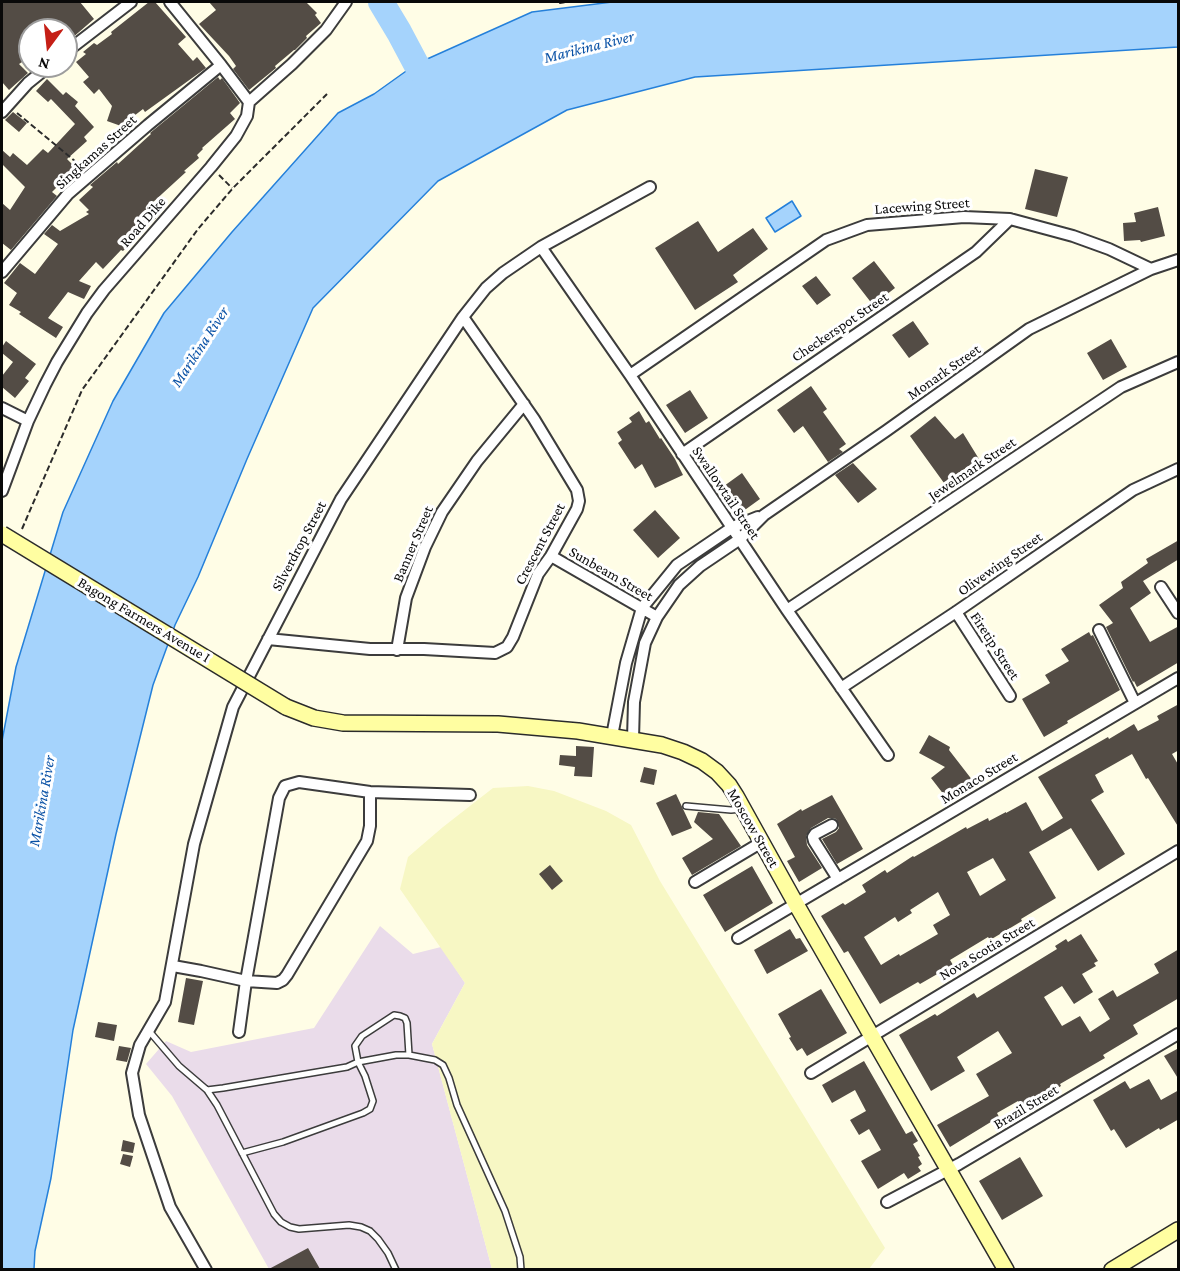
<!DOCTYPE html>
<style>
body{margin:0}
#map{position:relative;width:1180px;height:1271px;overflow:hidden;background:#fffde6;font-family:"Crimson Pro",serif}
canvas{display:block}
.frame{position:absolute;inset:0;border:3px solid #090909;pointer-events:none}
.north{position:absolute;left:18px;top:18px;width:60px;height:60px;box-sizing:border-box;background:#fff;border:2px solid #9d9d9d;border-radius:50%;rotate:195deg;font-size:16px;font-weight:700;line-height:24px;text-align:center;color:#090909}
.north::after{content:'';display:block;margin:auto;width:21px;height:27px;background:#c51f16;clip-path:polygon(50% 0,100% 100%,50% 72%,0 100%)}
</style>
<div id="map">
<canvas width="1180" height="1271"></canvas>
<div class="frame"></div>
<div class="north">N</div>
</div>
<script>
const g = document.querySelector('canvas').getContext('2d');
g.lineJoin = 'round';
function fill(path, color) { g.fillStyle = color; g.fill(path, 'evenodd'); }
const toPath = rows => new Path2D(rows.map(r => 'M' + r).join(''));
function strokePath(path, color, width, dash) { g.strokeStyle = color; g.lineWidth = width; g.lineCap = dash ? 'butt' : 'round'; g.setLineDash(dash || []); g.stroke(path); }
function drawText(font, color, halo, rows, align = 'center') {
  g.font = font + ' "Crimson Pro",serif'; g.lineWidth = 6; g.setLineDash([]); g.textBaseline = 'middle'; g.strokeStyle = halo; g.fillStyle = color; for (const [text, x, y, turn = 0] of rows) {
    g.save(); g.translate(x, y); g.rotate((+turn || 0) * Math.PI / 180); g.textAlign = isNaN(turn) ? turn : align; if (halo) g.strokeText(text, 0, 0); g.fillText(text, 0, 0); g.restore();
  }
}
fill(toPath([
 [380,926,413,954,441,947,465,983,432,1044,492,1269,269,1269,172,1096,146,1064,166,1041,191,1052,314,1028]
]), '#eadcea');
fill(toPath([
 [528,786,554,791,606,811,631,825,660,881,885,1248,869,1269,492,1269,432,1044,465,983,400,889,408,857,443,827,493,788]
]), '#f7f7c4');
const water = toPath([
 [612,2,1178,2,1178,47,695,77,567,110,438,181,313,308,247,459,198,577,175,625,153,685,116,834,73,1030,51,1178,35,1251,34,1269,2,1270,2,741,16,667,63,512,113,401,164,313,232,232,338,113,374,94,416,64,532,12,612,2],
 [792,201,801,216,775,232,766,218,792,201]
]);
fill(water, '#a5d3fc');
strokePath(water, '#2580da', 1.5);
strokePath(toPath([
 [381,2,399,32,416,64,437,89]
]), '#a5d3fc', 26);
fill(toPath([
 [2,2,80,2,94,19,71,39,70,37,66,41,66,30,30,30,30,57,19,64,28,73,9,90,2,82],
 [149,2,155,2,186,37,178,44,193,61,197,57,206,68,145,112,143,109,121,126,107,121,112,106,99,89,94,94,83,82,89,77,76,62,86,54,83,52,94,43,97,45,112,34,111,32],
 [209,2,306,2,317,13,315,15,321,23,306,36,307,38,295,50,294,50,275,66,276,68,249,90,233,69,236,66,229,56,199,24,216,10],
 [218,77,220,80,222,78,240,103,230,113,235,119,202,148,203,149,197,155,199,158,184,171,186,172,151,204,160,214,123,251,121,250,103,269,96,262,79,281,91,286,84,299,68,292,48,318,63,327,56,338,19,314,21,312,9,305,17,293,4,283,20,263,35,274,58,244,44,234,52,225,60,231,89,214,86,212,89,210,79,200,93,187,90,185,117,162,118,164,151,134,150,133],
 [47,79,63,95,66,92,78,102,75,106,94,127,84,137,87,141,67,159,76,168,52,192,57,196,11,250,2,243,2,203,10,210,25,187,2,164,2,150,10,157,13,153,27,165,43,149,48,153,75,124,51,99,48,102,36,91],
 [13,112,27,123,19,132,5,120],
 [1035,169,1068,177,1057,217,1025,209],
 [1158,207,1165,236,1141,242,1140,240,1124,241,1123,223,1136,222,1134,213],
 [698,221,718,252,753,228,768,249,733,275,738,282,695,310,655,248],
 [874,261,895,288,873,305,852,278],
 [816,276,831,295,817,305,802,286],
 [913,321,929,344,909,358,892,335],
 [1111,339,1127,367,1103,380,1087,353],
 [6,341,36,364,25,378,29,381,15,398,2,387,2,376,13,362,2,353,2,347],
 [811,386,827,409,823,412,846,444,839,449,843,452,828,462,803,426,794,433,777,410],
 [690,390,708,418,685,433,666,405],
 [639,411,646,423,649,421,660,439,661,438,675,459,683,475,655,488,642,464,635,469,618,443,622,440,617,432,632,422,629,418],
 [935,416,955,439,963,433,979,459,944,483,910,436],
 [853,463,877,489,858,503,835,475],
 [742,473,760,499,742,512,724,486],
 [655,510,680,538,658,558,633,530],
 [1179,540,1179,559,1143,581,1151,593,1130,608,1150,642,1179,626,1179,662,1137,687,1134,681,1133,682,1106,627,1113,623,1099,605,1123,588,1121,582,1148,563,1146,559],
 [1089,632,1091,636,1093,635,1120,690,1067,721,1068,723,1044,737,1022,699,1050,683,1045,675,1069,661,1061,649],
 [1179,704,1179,750,1172,754,1179,766,1179,828,1148,778,1146,779,1132,754,1095,775,1104,792,1091,800,1125,854,1098,871,1071,828,1029,852,1056,898,1021,919,1022,921,990,940,988,937,950,960,953,965,920,984,918,982,880,1004,848,951,844,953,821,916,843,903,845,905,866,892,862,885,885,870,887,873,913,856,914,857,966,827,967,829,988,818,989,821,1006,812,1006,813,1026,802,1042,831,1063,818,1038,777,1108,737,1109,739,1134,724,1138,731,1159,720,1157,716],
 [993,858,1006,880,980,896,967,872],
 [938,892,950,915,933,925,938,934,900,956,899,954,881,965,864,937,895,917,898,922,912,913,910,910],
 [929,735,950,747,949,750,973,781,948,800,931,778,945,767,919,753],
 [576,746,594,747,592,777,574,776,575,767,559,765,560,755,576,756],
 [644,767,657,770,654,785,640,782],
 [676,794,692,828,672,836,656,803],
 [832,795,863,849,837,864,822,839,836,832,839,828,839,825,836,819,833,818,828,818,811,828,806,836,807,845,822,868,799,882,787,861,795,857,777,824,801,809,802,811],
 [698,812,719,814,741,846,692,875,682,858,713,839,694,822],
 [550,865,563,881,552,890,539,874],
 [752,866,773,903,725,932,703,895],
 [790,929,796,939,800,938,808,951,767,974,754,950],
 [1081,934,1098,961,1094,963,1096,966,1082,974,1093,992,1074,1004,1062,986,1044,997,1062,1026,1080,1016,1090,1032,1110,1019,1098,999,1113,990,1117,997,1159,973,1154,964,1179,949,1179,998,1133,1025,1138,1034,1103,1055,1105,1058,1060,1084,1061,1086,1036,1101,1037,1102,1023,1110,1018,1101,997,1113,999,1117,950,1147,937,1125,989,1096,976,1074,1012,1053,998,1031,957,1057,965,1071,931,1091,899,1035,935,1014,937,1016,974,993,977,998,1057,949,1055,946,1066,939,1068,942],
 [186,978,203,981,194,1025,178,1022],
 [821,989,847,1033,807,1056,802,1048,797,1051,789,1038,791,1037,778,1014],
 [98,1022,117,1025,114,1041,95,1037],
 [119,1046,131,1048,127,1062,116,1060],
 [1179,1048,1179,1080,1164,1056],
 [864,1061,906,1134,912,1131,918,1141,913,1144,920,1156,918,1157,922,1164,918,1167,921,1171,908,1179,904,1173,878,1189,861,1161,881,1150,869,1129,859,1135,850,1120,866,1111,855,1090,832,1103,822,1085],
 [1149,1079,1161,1100,1179,1090,1179,1119,1160,1130,1159,1128,1126,1148,1114,1129,1111,1131,1093,1100,1125,1081,1130,1089],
 [123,1140,135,1143,133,1153,121,1151],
 [123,1154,133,1156,130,1167,120,1164],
 [1020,1157,1043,1196,1002,1220,979,1181],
 [308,1248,320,1269,269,1269]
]), '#534c45');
const lane = toPath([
 [686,806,731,810,742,809],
 [149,1031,179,1066,207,1090,217,1105,274,1214,281,1222,290,1227,299,1229,349,1225,361,1227,370,1231,378,1239,388,1253,396,1270],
 [409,1055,407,1023,405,1018,400,1016,394,1015,362,1036,355,1046,358,1062,396,1055,409,1055,435,1060,443,1065,449,1078,457,1105,505,1211,520,1257,521,1270],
 [207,1090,223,1088,347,1067,358,1062,365,1076,373,1101,370,1109,363,1113,283,1142,242,1153]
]);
const street = toPath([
 [170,2,221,65,249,102],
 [66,52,131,2],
 [2,112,28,83,49,66],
 [541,247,630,375,787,610,888,755],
 [2,272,68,194,148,125,221,65],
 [630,375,826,240,867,225,964,217,1010,219,1073,236,1109,249,1151,269],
 [2,408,28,421],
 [682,454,976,252,1010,219],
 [2,491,28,421,45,385,57,362,87,313,104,290,211,167,236,136,247,116,249,102,292,64,326,30,346,2],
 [551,556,657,617],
 [1161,587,1178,613],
 [787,610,1121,387,1178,362],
 [956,612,1010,696],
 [1099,630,1135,703],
 [268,639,370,649,424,649,495,653,507,647,513,637,538,574,551,556,577,509,579,501,577,490,534,419,463,317],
 [397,650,406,598,425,547,442,512,477,461,524,404],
 [841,688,956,612,1133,490,1178,469],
 [612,736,626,663,642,608,677,565,733,527,758,517],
 [633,739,634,702,645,643,657,617,679,585,700,566,740,539,764,515,886,431,1029,329,1151,269,1178,260],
 [832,825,815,834,813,837,814,841,838,879],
 [695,882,762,842],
 [738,938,1178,678],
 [173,966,201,971,246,981,277,983,283,980,287,975,367,841,370,826,370,792],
 [239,1032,246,981,279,798,285,786,299,782,370,792,470,795],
 [811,1073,1178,851],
 [887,1202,959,1164,1178,1034],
 [206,1270,170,1207,139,1115,132,1073,140,1045,165,1002,194,844,233,707,341,499,463,317,486,288,503,273,541,247,650,187]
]);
const secondary = toPath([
 [286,707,314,718,343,723,498,724,578,731,662,745,683,752,702,761,717,772,729,785,736,796,796,904,1006,1270],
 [1112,1270,1178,1230]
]);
strokePath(lane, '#3c3c3c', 8);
strokePath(street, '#3c3c3c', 14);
strokePath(secondary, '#2b2b2b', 18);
strokePath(toPath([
 [561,2,560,3,566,2],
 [17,113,82,167],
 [219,175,232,188],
 [22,529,82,390,198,229,233,188,327,94]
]), '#2b2b2b', 2, [6, 3]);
strokePath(lane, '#fff', 5);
strokePath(street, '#fff', 10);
strokePath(secondary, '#fffea1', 15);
const secondaryBridge = toPath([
 [2,534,286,707]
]);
strokePath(secondaryBridge, '#2b2b2b', 18, []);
strokePath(secondaryBridge, '#fffea1', 15);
drawText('15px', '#090909', '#fff', [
 ["Singkamas Street",96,152,-42],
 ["Lacewing Street",922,206,-4],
 ["Road Dike",143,222,-49],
 ["Checkerspot Street",840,327,-34],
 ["Monark Street",944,372,-35],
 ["Jewelmark Street",972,469,-34],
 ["Swallowtail Street",726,493,56],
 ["Banner Street",413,544,-67],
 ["Crescent Street",540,544,-62],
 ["Silverdrop Street",299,546,-62],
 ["Olivewing Street",1000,564,-35],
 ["Sunbeam Street",611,574,30],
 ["Bagong Farmers Avenue I",144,620,31],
 ["Firetip Street",995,646,57],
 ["Monaco Street",979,778,-31],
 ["Moscow Street",753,828,60],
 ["Nova Scotia Street",987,949,-31],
 ["Brazil Street",1026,1107,-31]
]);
drawText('italic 16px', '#0951a5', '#fff', [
 ["Marikina River",589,47,-14],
 ["Marikina River",200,347,-57],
 ["Marikina River",42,801,-80]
]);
</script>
